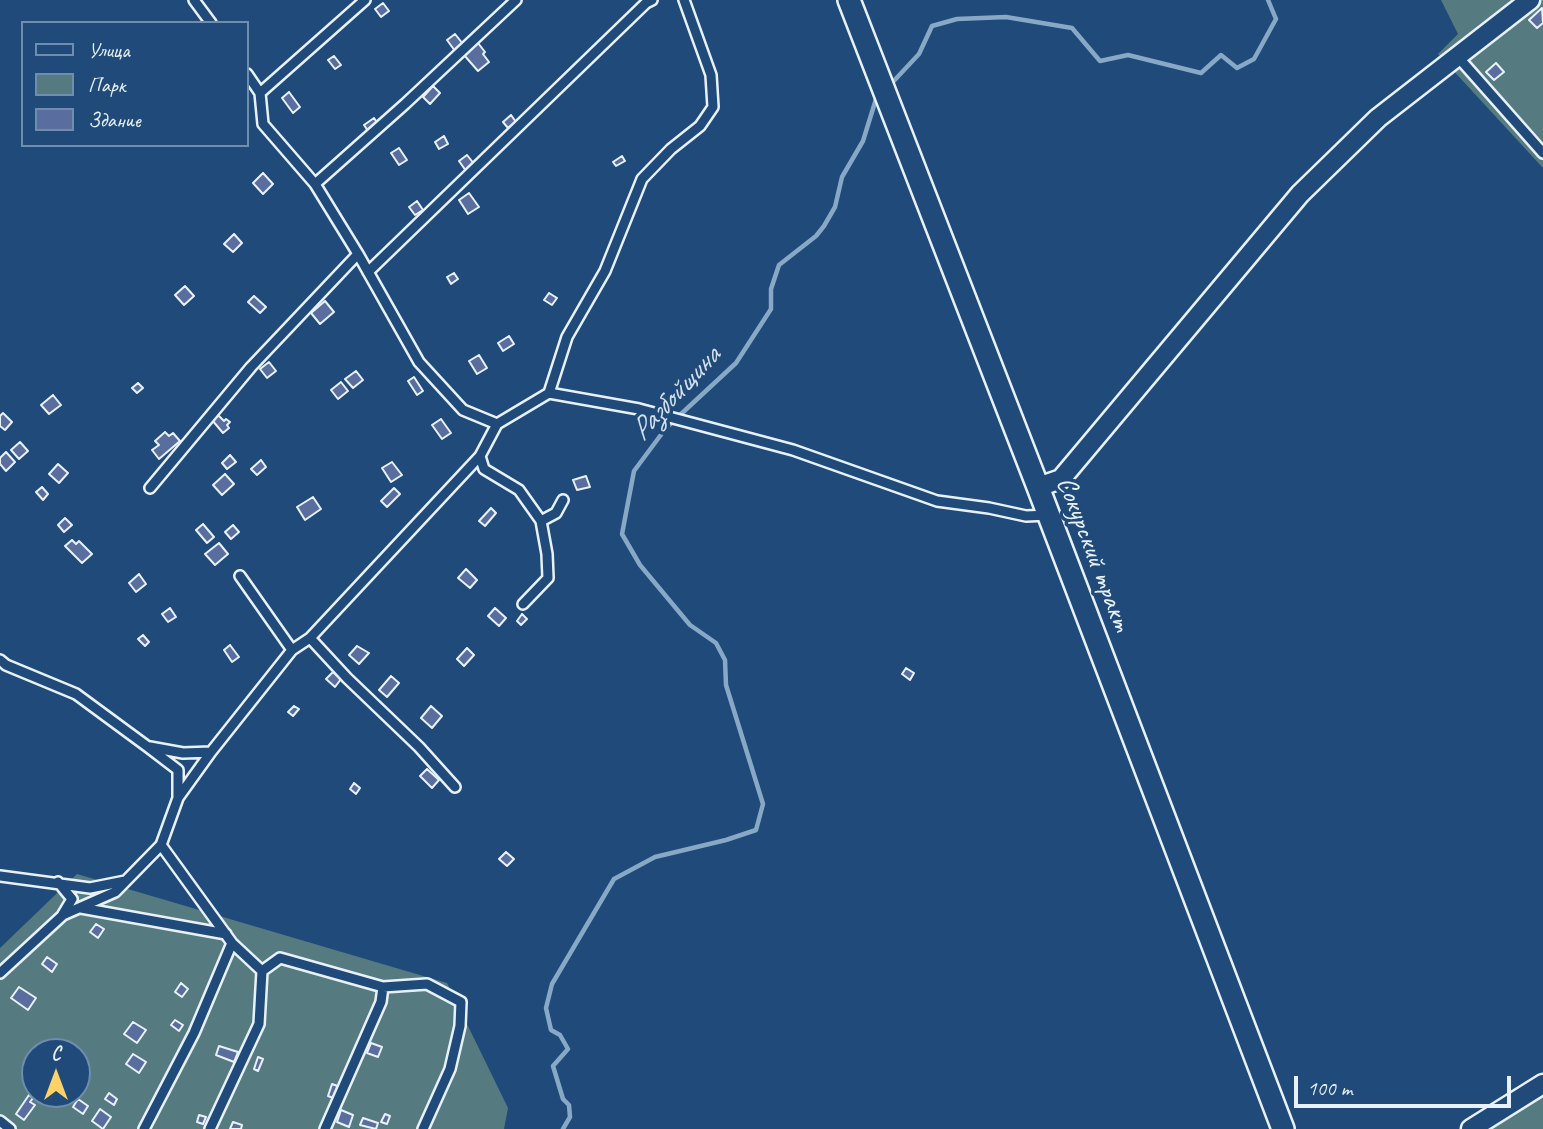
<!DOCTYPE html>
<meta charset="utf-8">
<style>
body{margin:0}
#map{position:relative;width:1543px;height:1129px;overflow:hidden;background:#1f4a7a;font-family:Caveat,sans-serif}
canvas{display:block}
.legend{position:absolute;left:21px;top:21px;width:228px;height:126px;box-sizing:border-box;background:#1f4a7a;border:2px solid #6f8dac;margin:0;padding:9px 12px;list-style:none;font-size:21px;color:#e8f1f8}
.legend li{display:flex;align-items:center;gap:14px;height:35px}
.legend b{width:35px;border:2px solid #6f8dac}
.north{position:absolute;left:21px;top:1038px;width:70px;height:70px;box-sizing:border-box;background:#1f4a7a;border:2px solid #6f8dac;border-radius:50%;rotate:0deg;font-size:19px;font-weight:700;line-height:28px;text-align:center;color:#e8f1f8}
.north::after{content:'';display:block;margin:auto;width:24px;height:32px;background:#ffd166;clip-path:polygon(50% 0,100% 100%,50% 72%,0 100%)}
.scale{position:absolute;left:1294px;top:1076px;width:217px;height:32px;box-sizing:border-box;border:4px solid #e8f1f8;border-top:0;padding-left:9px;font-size:21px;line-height:24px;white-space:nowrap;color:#e8f1f8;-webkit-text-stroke:5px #1f4a7a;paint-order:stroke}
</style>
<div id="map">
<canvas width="1543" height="1129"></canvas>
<ul class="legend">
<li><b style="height:9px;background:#1f4a7a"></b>Улица</li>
<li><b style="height:19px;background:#557b81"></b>Парк</li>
<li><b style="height:19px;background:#596e9e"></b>Здание</li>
</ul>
<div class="north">С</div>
<div class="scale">100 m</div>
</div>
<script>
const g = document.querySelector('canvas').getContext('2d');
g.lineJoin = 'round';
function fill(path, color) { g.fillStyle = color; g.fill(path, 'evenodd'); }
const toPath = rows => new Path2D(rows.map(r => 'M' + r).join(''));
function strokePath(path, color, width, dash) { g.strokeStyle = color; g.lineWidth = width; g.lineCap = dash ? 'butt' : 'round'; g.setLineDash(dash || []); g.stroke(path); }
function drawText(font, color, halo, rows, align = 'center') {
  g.font = font + ' Caveat,sans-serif'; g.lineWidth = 7; g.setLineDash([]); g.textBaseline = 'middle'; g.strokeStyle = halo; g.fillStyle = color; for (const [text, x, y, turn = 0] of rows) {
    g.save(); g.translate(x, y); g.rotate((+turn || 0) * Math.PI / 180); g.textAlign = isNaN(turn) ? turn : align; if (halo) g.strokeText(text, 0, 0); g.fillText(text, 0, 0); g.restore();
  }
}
fill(toPath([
 [1441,0,1543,0,1543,168,1438,54,1458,34],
 [77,874,447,983,508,1108,504,1129,0,1129,0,948],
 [35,1052,77,1052,77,1094,35,1094],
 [1543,1095,1543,1129,1487,1129]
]), '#557b81');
strokePath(toPath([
 [890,85,919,54,932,26,957,19,1006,17,1072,28,1100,61,1128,55,1201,73,1221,55,1237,68,1254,59,1276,19,1268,0],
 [563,1129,570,1117,569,1105,563,1099,553,1066,568,1049,560,1035,551,1030,546,1008,552,984,614,879,655,857,726,840,756,830,763,804,726,685,725,660,716,643,690,625,640,565,622,534,634,471,666,428,736,363,771,309,771,289,779,265,816,236,824,226,835,207,842,177,863,141,876,99,879,96]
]), '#87a9c5', 4.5);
const building = toPath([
 [383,3,389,11,381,17,375,9,383,3],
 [1542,8,1543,23,1537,28,1529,20,1542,8],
 [455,34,463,44,455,51,447,40,455,34],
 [478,43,485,52,483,54,489,62,478,71,464,55,478,43],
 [334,56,341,65,335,69,328,60,334,56],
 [1496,63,1504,72,1494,80,1486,72,1496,63],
 [433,86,440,93,430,104,423,97,433,86],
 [289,92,300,107,293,113,282,98,289,92],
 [511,115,516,122,508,128,503,122,511,115],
 [374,118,378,124,368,131,364,125,374,118],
 [444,136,448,144,439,149,435,142,444,136],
 [399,148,407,160,399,165,391,153,399,148],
 [467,155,475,165,466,171,459,161,467,155],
 [622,156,625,161,616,166,613,162,622,156],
 [263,173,273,184,263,194,253,183,263,173],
 [469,193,479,207,468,214,459,200,469,193],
 [417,201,423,210,415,215,409,207,417,201],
 [234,234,242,243,233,252,224,244,234,234],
 [454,273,458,279,451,284,447,277,454,273],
 [185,286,194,296,184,305,175,295,185,286],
 [549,293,557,298,552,305,544,300,549,293],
 [254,296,266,307,260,313,248,302,254,296],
 [325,301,334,312,320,324,311,313,325,301],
 [509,336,514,344,503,351,498,343,509,336],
 [479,355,487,368,477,374,469,361,479,355],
 [269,362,276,371,267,378,260,369,269,362],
 [356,371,363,380,353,388,345,379,356,371],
 [414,377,423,391,417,395,408,381,414,377],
 [341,382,348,391,338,399,331,390,341,382],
 [138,383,143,388,137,393,132,388,138,383],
 [53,395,61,405,49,414,41,405,53,395],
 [3,413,12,422,5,430,0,426,0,416,3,413],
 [218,415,224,421,226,419,230,422,227,425,229,428,223,433,212,420,218,415],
 [441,419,451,433,442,439,432,425,441,419],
 [165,432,169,436,173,433,180,441,159,459,152,450,159,445,155,441,165,432],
 [20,442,28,451,19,459,11,450,20,442],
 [6,452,15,462,6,471,0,464,0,458,6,452],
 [230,455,236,462,227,469,222,463,230,455],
 [261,460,266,467,257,475,251,469,261,460],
 [392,462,402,475,391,482,382,468,392,462],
 [58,464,68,473,59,483,49,474,58,464],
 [225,474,234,484,222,495,213,485,225,474],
 [586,476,590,487,577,490,573,480,586,476],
 [42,487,48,494,43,500,36,492,42,487],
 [394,488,400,494,387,507,381,501,394,488],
 [313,497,321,509,305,520,297,507,313,497],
 [491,508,496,513,485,526,479,521,491,508],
 [65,518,72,525,64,532,58,525,65,518],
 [203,524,214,537,207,543,196,530,203,524],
 [233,525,239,532,231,539,225,532,233,525],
 [72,540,76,544,79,541,92,554,82,563,65,546,72,540],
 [219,543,228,554,215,565,205,554,219,543],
 [466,569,477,580,470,588,458,578,466,569],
 [139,574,146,584,136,592,129,583,139,574],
 [170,608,176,617,168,622,162,614,170,608],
 [495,608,506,618,499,626,488,616,495,608],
 [522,614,527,619,521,625,517,621,522,614],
 [143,635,149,642,145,646,138,639,143,635],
 [230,645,239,657,232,662,224,650,230,645],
 [357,646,369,653,359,664,349,655,357,646],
 [467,648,474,655,464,666,457,659,467,648],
 [906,668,914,673,910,680,902,674,906,668],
 [333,672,341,679,335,687,326,679,333,672],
 [391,676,399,683,387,697,379,690,391,676],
 [294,706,299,709,293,716,288,712,294,706],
 [431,706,442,716,432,728,421,718,431,706],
 [427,769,439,780,432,788,420,776,427,769],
 [354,783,360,788,356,794,350,789,354,783],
 [506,852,514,859,507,866,499,859,506,852],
 [96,924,104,929,98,938,90,932,96,924],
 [47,957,57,964,52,972,42,964,47,957],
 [181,983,188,989,182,997,175,992,181,983],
 [19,987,36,998,28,1010,11,998,19,987],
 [175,1020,183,1025,179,1031,171,1025,175,1020],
 [133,1022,146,1030,137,1043,124,1034,133,1022],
 [371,1043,382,1047,378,1057,367,1053,371,1043],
 [219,1046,238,1052,234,1062,216,1055,219,1046],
 [133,1054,146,1062,139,1073,126,1064,133,1054],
 [258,1057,263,1059,258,1071,254,1069,258,1057],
 [332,1084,340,1087,336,1099,328,1096,332,1084],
 [109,1093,117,1099,114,1105,105,1099,109,1093],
 [29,1095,33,1098,30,1102,35,1105,24,1120,16,1114,29,1095],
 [78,1099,88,1106,83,1114,73,1107,78,1099],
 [100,1109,111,1117,103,1129,92,1121,100,1109],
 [341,1110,353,1115,349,1127,337,1122,341,1110],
 [385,1114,390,1116,387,1124,381,1122,385,1114],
 [199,1115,206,1117,203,1124,197,1122,199,1115],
 [363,1118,378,1123,376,1129,360,1125,363,1118],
 [233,1122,242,1125,241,1129,230,1129,233,1122]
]);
fill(building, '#596e9e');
strokePath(building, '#e8f1f8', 2);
const service = toPath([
 [194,0,211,23],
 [1458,57,1543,153],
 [247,74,260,93,263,124,315,184,358,254,419,362,463,410,497,424],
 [260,93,365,0],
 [315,184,405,104,516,0],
 [368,272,646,3,652,0],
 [549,393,567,337,605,271,642,179,671,149,700,126,713,107,711,75,684,0],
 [480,456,484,469,519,490,541,521,547,554,548,578,523,604],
 [150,488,251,367,358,254],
 [541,521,556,513,563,500],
 [240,576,292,650],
 [310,638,347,678,419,747,455,787],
 [0,660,6,665,76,694,148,747,178,770,178,798],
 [150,747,183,753,211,752],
 [0,876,90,888,125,881],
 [58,882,72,899,63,914],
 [81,908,226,934],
 [262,971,280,958,383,987,427,984,461,1002,460,1026,450,1069,423,1129],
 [0,973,63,915,115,892,161,845],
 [0,1121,10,1129],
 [144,1129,194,1033,232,943],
 [210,1129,259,1024,262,971,232,943,161,845,178,798,211,752,292,650,310,638,480,456,497,424,549,393,639,409,793,450,937,501,989,508,1026,516,1048,515],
 [325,1129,381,1002,383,987]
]);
const minor = toPath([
 [1038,487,1061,479,1300,194,1378,118,1530,0],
 [1471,1129,1543,1084]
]);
const tertiary = toPath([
 [849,0,1038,487,1283,1129]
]);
strokePath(service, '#e8f1f8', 14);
strokePath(minor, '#e8f1f8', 23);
strokePath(tertiary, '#e8f1f8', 26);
strokePath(service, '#1f4a7a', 9);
strokePath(minor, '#1f4a7a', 18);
strokePath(tertiary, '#1f4a7a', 21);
drawText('28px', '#e8f1f8', '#1f4a7a', [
 ["Сокурский тракт",1093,554,69]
]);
drawText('italic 30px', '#d0dfeb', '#1f4a7a', [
 ["Разбойщина",676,394,-47]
]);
</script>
